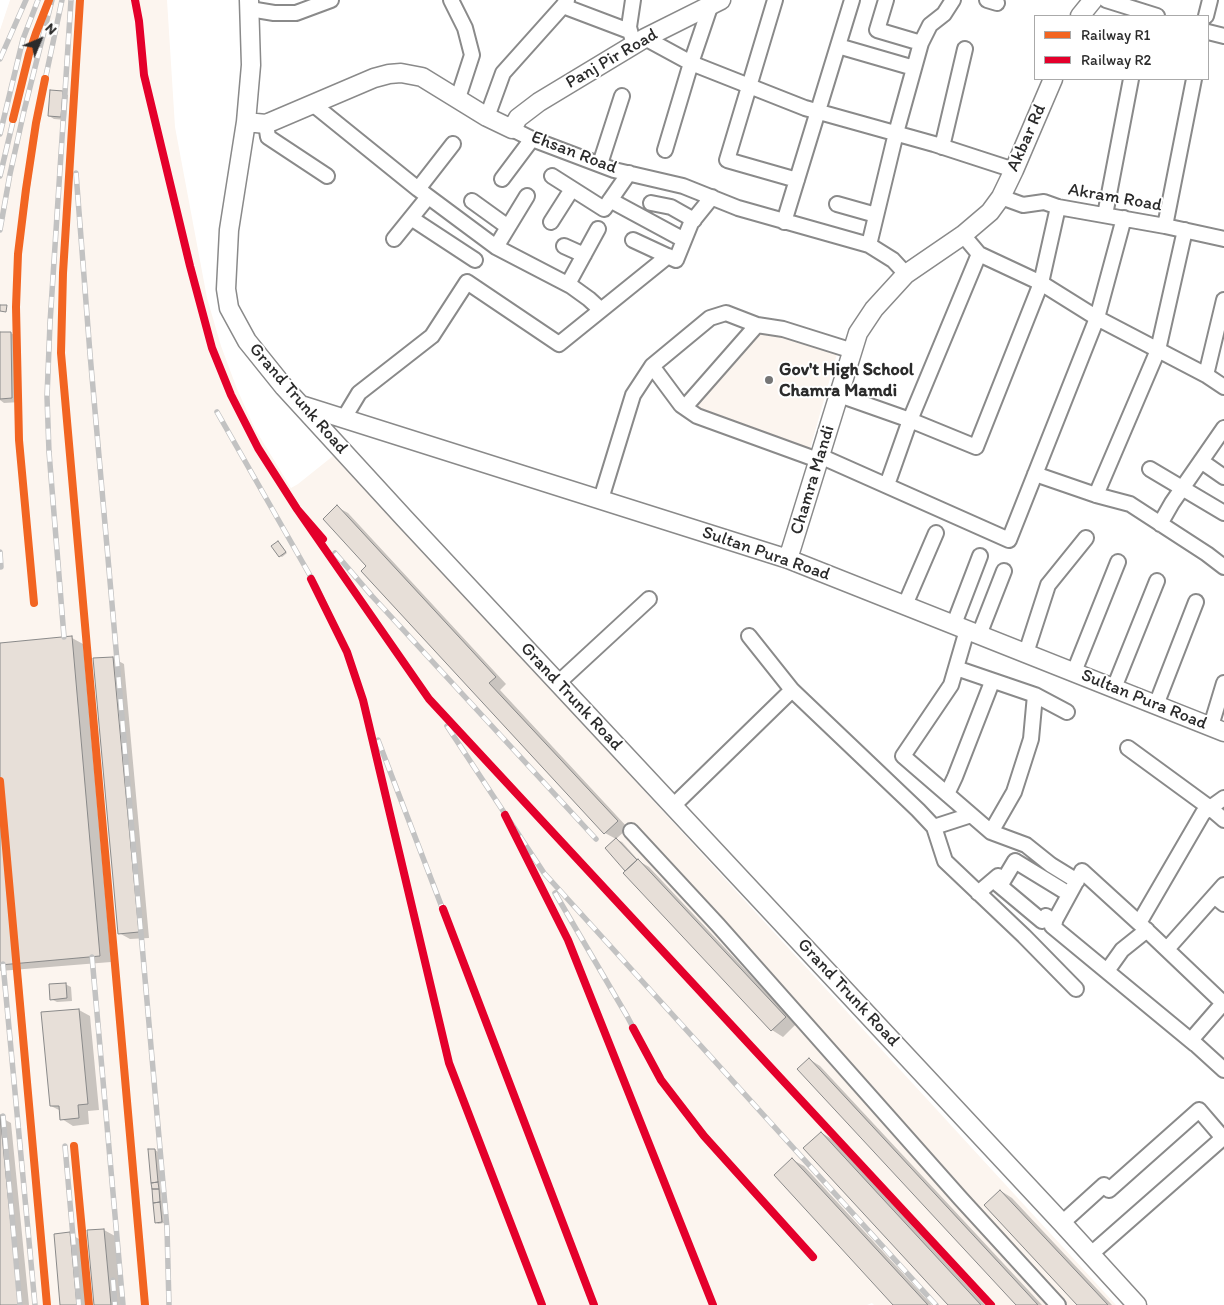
<!DOCTYPE html>
<style>
body{margin:0}
#map{position:relative;width:1224px;height:1305px;overflow:hidden;background:#fff;font-family:Itim,sans-serif}
canvas{display:block}
.legend{position:absolute;left:1034px;top:15px;width:175px;height:65px;box-sizing:border-box;background:#fff;border:1px solid #aaa;margin:0;padding:6px 9px;list-style:none;font-size:15px;color:#2b2b2b}
.legend li{display:flex;align-items:center;gap:10px;height:25px}
.legend b{width:25px;border:1px solid #aaa}
.north{position:absolute;left:15px;top:15px;width:50px;height:50px;-webkit-text-stroke:4px #fff;paint-order:stroke;rotate:45deg;font-size:14px;font-weight:700;line-height:20px;text-align:center;color:#2b2b2b}
.north::after{content:'';display:block;margin:auto;width:18px;height:22px;background:#2b2b2b;clip-path:polygon(50% 0,100% 100%,50% 72%,0 100%)}
</style>
<div id="map">
<canvas width="1224" height="1305"></canvas>
<ul class="legend">
<li><b style="height:6px;background:#f26522"></b>Railway R1</li>
<li><b style="height:6px;background:#e4002b"></b>Railway R2</li>
</ul>
<div class="north">N</div>
</div>
<script>
const g = document.querySelector('canvas').getContext('2d');
g.lineJoin = 'round';
function fill(path, color) { g.fillStyle = color; g.fill(path, 'evenodd'); }
const toPath = rows => new Path2D(rows.map(r => 'M' + r).join(''));
function strokePath(path, color, width, dash) { g.strokeStyle = color; g.lineWidth = width; g.lineCap = dash ? 'butt' : 'round'; g.setLineDash(dash || []); g.stroke(path); }
function drawText(font, color, halo, rows, align = 'center') {
  g.font = font + ' Itim,sans-serif'; g.lineWidth = 4; g.setLineDash([]); g.textBaseline = 'middle'; g.strokeStyle = halo; g.fillStyle = color; for (const [text, x, y, turn = 0] of rows) {
    g.save(); g.translate(x, y); g.rotate((+turn || 0) * Math.PI / 180); g.textAlign = isNaN(turn) ? turn : align; if (halo) g.strokeText(text, 0, 0); g.fillText(text, 0, 0); g.restore();
  }
}
fill(toPath([
 [10,0,167,0,175,127,207,298,221,346,237,389,255,429,291,488,298,484,333,456,435,563,1116,1305,874,1305,872,1303,867,1305,0,1305,0,30],
 [757,325,839,347,808,456,685,407]
]), '#fcf5ef');
fill(toPath([
 [62,92,68,95,66,120,54,119,49,116],
 [0,333,11,333,19,338,20,402,4,403,0,400],
 [337,507,348,513,506,684,500,690,628,828,616,839,622,842,639,861,649,867,796,1024,783,1037,772,1030,626,870,616,839,605,833,368,566],
 [278,543,287,553,282,557,280,556],
 [72,638,83,644,111,962,0,971,0,644],
 [113,658,124,664,149,938,130,939,119,933,94,660],
 [65,984,71,987,72,1001,57,1002,51,999],
 [79,1010,90,1016,99,1110,88,1111,89,1124,73,1126,62,1119,61,1111,51,1106],
 [809,1059,820,1066,1042,1305,1018,1305],
 [0,1117,11,1123,29,1305,0,1305],
 [822,1133,833,1140,985,1305,950,1305],
 [155,1150,160,1153,163,1183,160,1182,164,1223,158,1224,156,1222],
 [793,1160,804,1166,932,1305,895,1305],
 [1001,1191,1012,1198,1112,1305,1079,1305],
 [104,1230,115,1236,121,1305,95,1305],
 [70,1234,81,1240,87,1305,61,1305]
]), '#0003');
const building = toPath([
 [50,90,63,91,61,117,48,116,50,90],
 [0,305,7,305,6,312,0,311,0,305],
 [0,332,11,332,12,398,0,399,0,332],
 [337,505,496,677,489,683,618,821,604,834,361,571,366,566,323,519,337,505],
 [278,541,286,552,279,557,271,546,278,541],
 [72,636,100,956,0,965,0,643,72,636],
 [113,657,139,932,118,934,93,658,113,657],
 [616,838,637,860,625,871,605,848,616,838],
 [638,859,786,1017,771,1031,623,873,638,859],
 [66,983,67,998,50,1000,49,984,66,983],
 [79,1009,88,1104,78,1105,79,1118,60,1120,59,1106,50,1106,41,1012,79,1009],
 [809,1058,1038,1305,1016,1305,797,1069,809,1058],
 [0,1115,19,1305,0,1305,0,1115],
 [821,1132,981,1305,948,1305,803,1148,821,1132],
 [148,1149,155,1149,158,1182,151,1183,148,1149],
 [792,1158,928,1305,893,1305,774,1175,792,1158],
 [158,1182,159,1189,152,1189,151,1183,158,1182],
 [152,1189,159,1189,160,1202,153,1203,152,1189],
 [1000,1190,1108,1305,1077,1305,984,1205,1000,1190],
 [160,1202,162,1222,155,1223,153,1203,160,1202],
 [104,1229,111,1305,94,1305,87,1230,104,1229],
 [70,1232,77,1305,60,1305,54,1234,70,1232]
]);
fill(building, '#e7dfd8');
strokePath(building, '#8a8a8a', 1);
const minor = toPath([
 [451,0,465,28,472,55,458,98],
 [775,0,727,160,797,180],
 [987,0,997,3],
 [1106,0,1157,16],
 [563,6,629,31],
 [250,9,274,13,296,13,331,0],
 [1206,16,1210,0],
 [1208,32,1224,36],
 [632,38,629,27,633,0],
 [645,38,691,63,805,108,934,144,1014,170],
 [921,43,930,25,944,14,953,0],
 [838,46,914,68],
 [314,105,418,189,496,247,571,286,589,299,601,310],
 [487,117,503,73,563,6,567,0],
 [266,124,268,137,327,176],
 [512,129,532,139,614,170,683,186,738,208,869,245,893,260,906,274],
 [942,147,965,49],
 [665,150,691,63,710,7],
 [600,164,622,96],
 [552,176,604,209,629,173],
 [502,179,532,139],
 [418,189,453,144],
 [1001,197,1023,205,1044,202,1058,207,1165,226,1224,239],
 [610,200,684,240],
 [472,201,508,227],
 [651,203,671,207,694,220],
 [837,204,876,215],
 [1105,215,1131,79],
 [411,218,475,260],
 [551,222,572,189],
 [784,222,852,0],
 [1165,226,1194,79],
 [963,235,979,254,1041,283,1097,318,1206,375,1224,387],
 [394,239,428,197],
 [633,240,676,260,691,223,712,197],
 [869,245,896,133,921,43,877,30,886,0],
 [564,246,584,255],
 [496,247,527,196],
 [568,284,598,229],
 [652,366,681,405,697,416,818,460],
 [1206,375,1224,300],
 [839,395,910,420,976,447,1041,283,1058,207],
 [685,407,757,325],
 [344,418,359,393,432,336,467,282,559,344,668,256],
 [820,456,1009,540,1097,318,1124,218],
 [1201,461,1224,477],
 [1150,469,1224,513],
 [1035,474,1096,495,1130,504,1207,554,1224,567],
 [887,485,910,420,979,254],
 [1096,495,1158,350,1185,230],
 [601,499,633,395,652,366,710,318,726,313,757,325,783,329,853,351],
 [1160,524,1172,503,1224,428],
 [905,605,936,533],
 [954,624,980,556],
 [967,630,951,685,903,756,991,832,1026,845,1051,865,1077,881],
 [979,635,1004,571],
 [749,636,792,690,918,810,934,827,971,815],
 [1026,653,1048,585,1086,538],
 [956,668,1035,695,1067,712],
 [1074,672,1118,562],
 [558,683,649,599],
 [1114,688,1157,581],
 [1156,705,1196,602],
 [1211,726,1224,683],
 [1128,748,1210,808,1224,820],
 [947,794,955,777,992,682],
 [673,806,792,690],
 [934,827,945,861,1024,936,1076,989],
 [631,831,718,925,961,1199,1058,1305],
 [991,832,1014,792,1031,739,1035,695],
 [1003,881,999,885,1042,921,1046,916,1055,922],
 [978,893,998,876,1003,881,1015,861,1069,894],
 [1214,896,1224,904],
 [1139,923,1082,871,1052,926,1195,1044],
 [1167,949,1224,885],
 [1107,971,1122,950,1147,930],
 [1224,1002,1191,1040,1224,1070],
 [1223,1003,1139,923,1203,813,1224,798],
 [1062,1223,1104,1185,1109,1190,1199,1110,1223,1138],
 [1091,1254,1224,1137]
]);
const major = toPath([
 [249,0,251,65,246,122,229,230,226,289,229,308,247,341,284,387,405,519,1062,1223,1137,1305],
 [1080,16,1093,0],
 [246,122,266,124,374,78,389,74,401,73,422,77,487,117,512,129,518,118,539,102,645,38,721,0],
 [301,405,788,559,1224,732],
 [788,559,858,333,874,309,906,274,963,235,990,212,1001,197,1014,170,1053,79]
]);
strokePath(minor, '#8a8a8a', 18);
strokePath(major, '#8a8a8a', 21);
strokePath(minor, '#fff', 14);
strokePath(major, '#fff', 18);
const rail = toPath([
 [80,0,63,273,61,353,145,1305],
 [135,0,139,21,144,75,190,266,212,348,231,395,258,448,301,513],
 [0,59,26,0],
 [0,134,23,39,38,0],
 [76,173,90,354,167,1228,169,1305],
 [0,176,29,54,44,12],
 [0,230,10,174,24,111,52,0],
 [217,412,316,586,347,652,363,700,449,1063,542,1305],
 [297,509,429,699,991,1305],
 [0,552,1,567],
 [335,553,372,596,596,839],
 [34,603,19,440,16,307,18,254,36,123,62,0],
 [64,637,49,452,47,397,50,323,71,0],
 [447,726,544,873,936,1305],
 [378,740,594,1305],
 [528,860,568,940,713,1305],
 [555,893,627,1016,661,1080,704,1136,813,1257],
 [92,957,123,1305],
 [17,963,47,1305],
 [3,964,35,1305],
 [3,1116,20,1305],
 [65,1146,79,1305],
 [74,1146,89,1305],
 [113,1280,115,1305]
]);
strokePath(rail, '#c2c2c2', 5.5);
strokePath(rail, '#fff', 4, [11]);
strokePath(toPath([
 [80,0,63,273,61,353,145,1305],
 [13,119,29,54,36,33,49,0],
 [34,603,19,440,16,307,18,254,26,189,36,123,45,79],
 [0,781,47,1305],
 [74,1146,89,1305]
]), '#f26522', 8);
strokePath(toPath([
 [135,0,139,21,144,75,190,266,212,348,231,395,258,448,297,509,323,539],
 [297,509,429,699,991,1305],
 [311,579,347,652,363,700,449,1063,542,1305],
 [505,815,568,940,713,1305],
 [443,909,594,1305],
 [633,1028,661,1080,704,1136,813,1257]
]), '#e4002b', 8);
for (const [x, y, r, color] of [
 [769,380,5,"#757575"]
]) { const dot = new Path2D(); dot.arc(x, y, r, 0, 2 * Math.PI); g.fillStyle = color; g.fill(dot); strokePath(dot, '#fff', 2); }
drawText('18px', '#2b2b2b', '#fff', [
 ["Panj Pir Road",612,59,-30],
 ["Akbar Rd",1027,138,-66],
 ["Ehsan Road",574,153,21],
 ["Akram Road",1115,198,10],
 ["Grand Trunk Road",298,399,49],
 ["Chamra Mandi",813,480,-73],
 ["Sultan Pura Road",766,554,19],
 ["Grand Trunk Road",571,697,47],
 ["Sultan Pura Road",1144,700,22],
 ["Grand Trunk Road",848,993,47]
]);
drawText('bold 18px', '#2b2b2b', '#fff', [
 ["Gov't High School",779,370],
 ["Chamra Mamdi",779,391]
], 'left');
</script>
